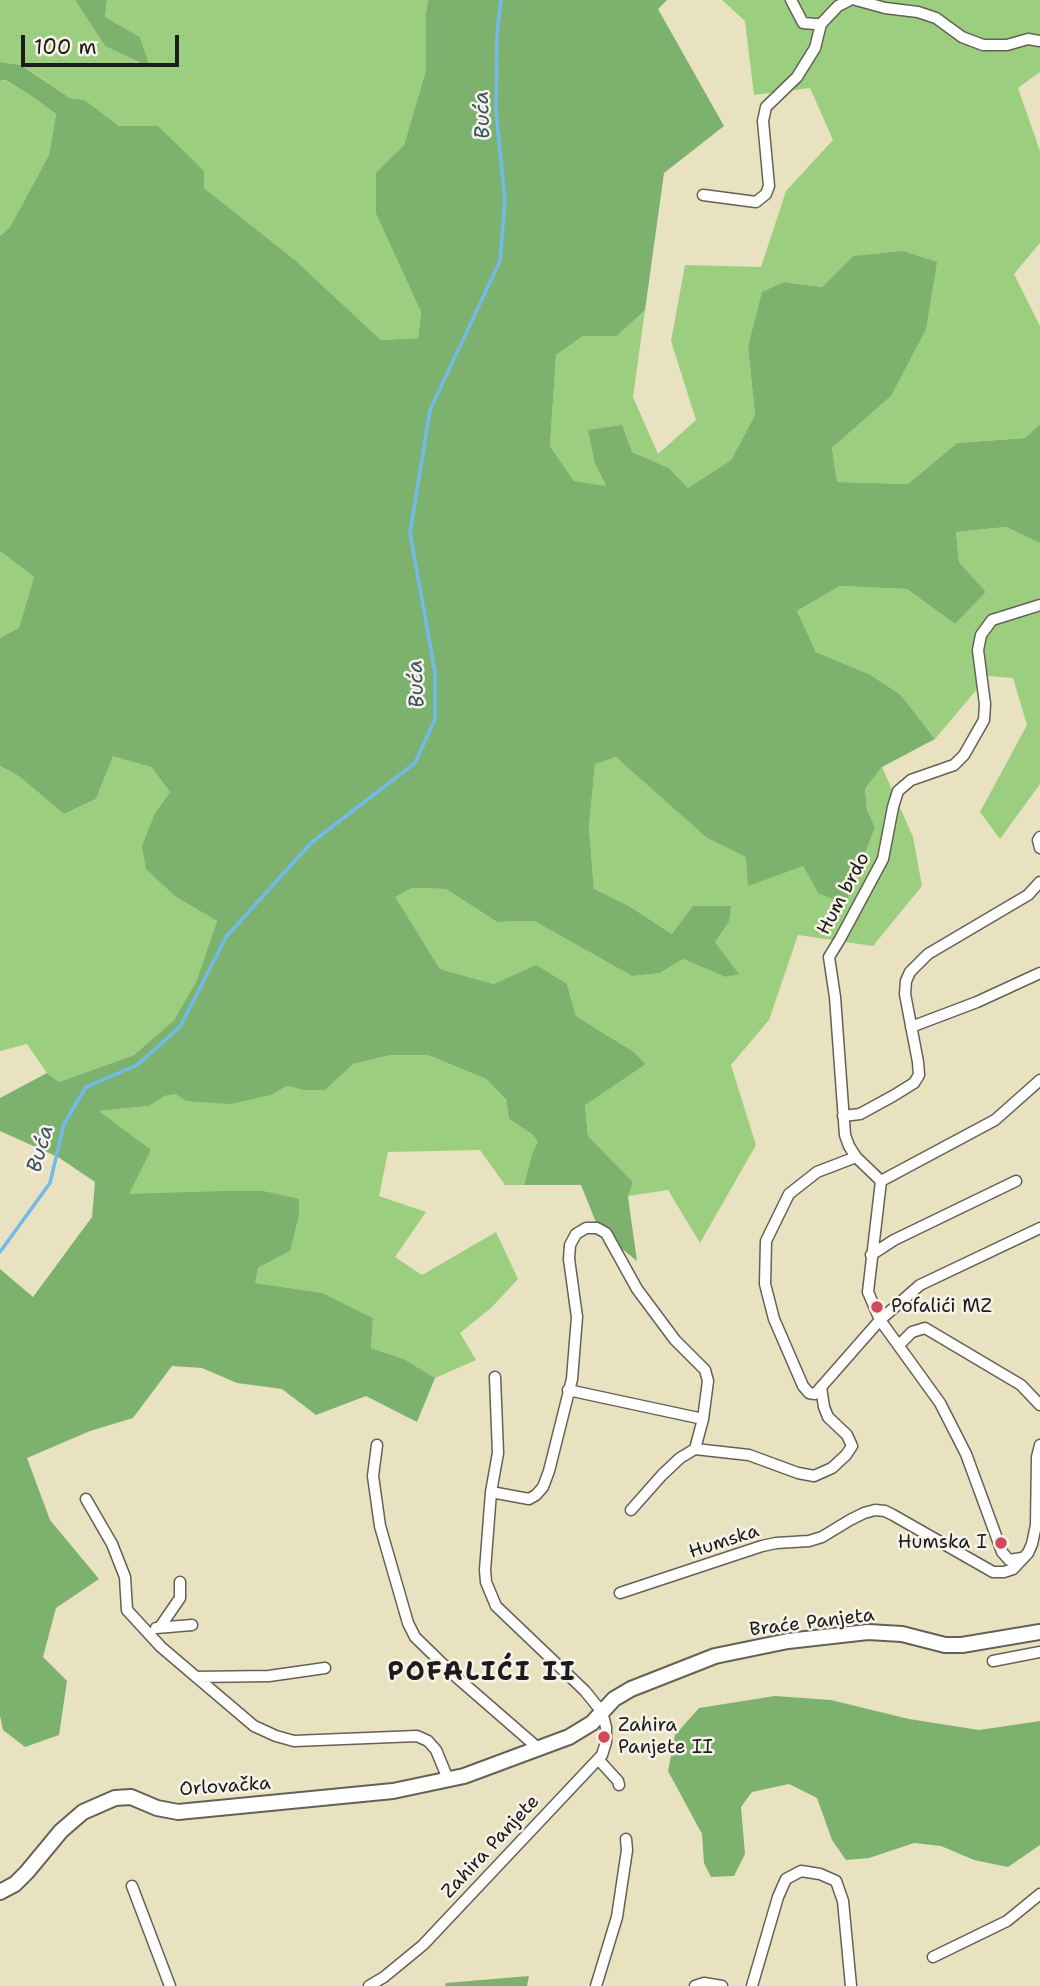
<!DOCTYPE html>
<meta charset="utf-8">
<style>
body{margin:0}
#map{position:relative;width:1040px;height:1986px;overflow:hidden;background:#e9e2c1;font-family:"Shantell Sans",sans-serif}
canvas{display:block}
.scale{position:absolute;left:21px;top:35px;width:158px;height:32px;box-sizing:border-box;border:4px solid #1c1c1c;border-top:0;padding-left:9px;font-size:21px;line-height:24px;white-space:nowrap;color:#1c1c1c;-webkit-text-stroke:5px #f7f3e8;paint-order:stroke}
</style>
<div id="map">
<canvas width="1040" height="1986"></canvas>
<div class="scale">100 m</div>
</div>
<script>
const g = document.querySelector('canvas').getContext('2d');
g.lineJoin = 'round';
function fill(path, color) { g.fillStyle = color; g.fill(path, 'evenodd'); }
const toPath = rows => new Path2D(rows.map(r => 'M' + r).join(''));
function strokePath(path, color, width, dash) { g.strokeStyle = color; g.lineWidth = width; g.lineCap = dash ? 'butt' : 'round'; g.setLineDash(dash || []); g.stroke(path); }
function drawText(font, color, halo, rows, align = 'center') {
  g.font = font + ' "Shantell Sans",sans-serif'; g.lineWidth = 5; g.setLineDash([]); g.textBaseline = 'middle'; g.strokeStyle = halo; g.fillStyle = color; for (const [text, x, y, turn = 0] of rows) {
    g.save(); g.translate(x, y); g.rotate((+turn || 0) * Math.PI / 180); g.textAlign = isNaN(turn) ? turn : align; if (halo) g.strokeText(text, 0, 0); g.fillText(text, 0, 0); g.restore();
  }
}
fill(toPath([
 [0,0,75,0,105,46,149,68,140,37,105,17,107,0,428,0,426,13,426,70,404,145,376,174,376,214,421,312,418,338,381,340,295,260,204,188,158,126,119,126,85,100,70,98,22,65,0,62],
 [722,0,1040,0,1040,72,1018,88,1040,151,1040,243,1014,274,1040,326,1040,424,1025,438,957,443,908,484,837,482,832,448,891,396,853,256,822,287,784,282,748,347,755,415,731,460,688,488,669,468,632,452,595,464,606,487,574,481,550,446,556,355,583,336,617,336,645,310,633,397,658,454,696,420,671,341,685,265,761,267,786,191,833,140,810,88,754,95,745,21],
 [0,80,4,80,33,97,56,114,49,155,10,227,0,236],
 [1006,527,1040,543,1040,784,1000,839,980,812,1027,725,1013,678,988,676,935,739,901,695,869,674,816,652,797,611,840,586,907,589,955,624,986,592,959,562,956,532],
 [0,551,34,577,19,629,0,638],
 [113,755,151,767,170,792,155,813,176,897,217,921,196,982,174,1020,134,1055,59,1082,47,1073,27,1044,0,1051,0,766,20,777,64,814,96,799],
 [617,757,707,838,747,857,803,866,818,893,875,827,867,810,865,789,882,767,913,837,922,886,873,946,798,935,769,1020,731,1065,756,1145,700,1243,668,1190,628,1196,633,1182,588,1136,585,1104,646,1064,634,1052,576,1016,567,984,494,984,440,969,394,897,412,888,446,889,497,922,534,921,632,976,660,973,683,959,725,977,738,973,715,942,729,922,672,934,629,906,594,890,589,827,595,763],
 [391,1055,428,1055,486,1079,506,1101,509,1119,533,1135,539,1142,532,1154,524,1185,505,1185,480,1150,388,1152,379,1196,426,1212,395,1257,422,1275,496,1232,518,1279,491,1308,460,1333,476,1360,435,1378,404,1359,371,1348,373,1318,323,1293,254,1283,258,1268,290,1251,166,1194,129,1194,98,1111,149,1106,165,1096,176,1094,271,1095,287,1086,303,1090,324,1090,353,1064]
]), '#9bcf7f');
fill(toPath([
 [75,0,107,0,105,17,140,37,150,68,105,46],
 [428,0,667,0,658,9,724,126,664,173,645,310,617,336,583,336,556,355,550,446,574,481,606,486,595,464,588,430,622,425,632,452,669,468,688,488,731,460,755,415,748,347,762,292,784,282,822,287,853,256,903,251,937,262,926,329,891,396,832,448,837,482,908,484,957,443,1025,438,1040,424,1040,543,1006,527,956,532,959,562,986,592,955,624,907,589,840,586,797,611,816,652,869,674,901,695,935,739,882,767,865,789,867,810,875,827,845,904,818,893,803,866,748,886,746,857,707,838,616,757,595,764,589,827,594,889,629,906,672,934,693,906,731,906,729,922,715,942,739,974,725,977,683,959,660,973,632,976,534,921,497,922,446,889,412,888,395,897,440,969,494,984,536,965,567,984,576,1016,634,1052,646,1064,585,1105,588,1136,633,1182,628,1197,637,1261,599,1230,581,1185,524,1185,532,1154,538,1142,533,1135,509,1119,506,1100,486,1079,428,1055,391,1055,353,1064,325,1090,303,1090,287,1086,271,1095,230,1104,186,1101,176,1094,165,1096,149,1106,99,1111,151,1150,129,1194,223,1191,263,1191,299,1199,299,1215,290,1251,258,1268,255,1283,323,1293,373,1318,371,1348,404,1359,435,1378,417,1422,366,1396,316,1415,282,1389,237,1383,202,1368,172,1366,133,1418,90,1431,27,1458,50,1520,99,1579,56,1608,43,1657,67,1681,59,1735,25,1747,3,1730,0,1716,0,1269,33,1297,92,1217,95,1182,58,1157,0,1131,0,1098,47,1073,59,1082,134,1055,174,1020,196,982,217,921,176,897,146,869,142,846,155,813,170,792,151,767,113,756,96,799,64,814,20,777,0,766,0,638,19,628,34,577,0,551,0,236,10,227,49,155,56,114,33,97,5,80,0,80,0,62,21,65,70,98,85,100,119,126,158,126,204,171,204,188,295,260,381,340,418,338,421,312,376,214,376,173,404,145,426,70,426,13],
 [775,1696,831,1700,909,1719,979,1730,1040,1721,1040,1845,1008,1867,974,1860,941,1846,914,1843,869,1858,846,1860,832,1840,817,1798,789,1784,752,1792,741,1807,745,1854,734,1876,711,1877,704,1863,702,1834,668,1771,675,1735,699,1708],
 [529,1976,527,1986,445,1986,446,1983]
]), '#7cb26e');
strokePath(toPath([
 [0,1252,50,1183,64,1124,86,1087,137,1065,180,1027,226,937,311,843,415,763,435,719,435,672,410,533,430,410,500,261,505,201,496,111,497,34,501,0]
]), '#73baea', 3.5);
const street = toPath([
 [791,0,803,23,815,24,821,24,838,6,850,0],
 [856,0,885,8,918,12,936,18,962,37,983,45,1007,45,1028,39,1040,41],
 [703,195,756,202,766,194,769,186,763,121,766,107,797,77,815,48,821,24],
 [1040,837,1038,840,1040,848],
 [911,1027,977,1002,1040,973],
 [843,1116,860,1114,893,1096,914,1083,919,1075,918,1062,905,994,906,981,910,972,928,954,1028,895,1040,882],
 [856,1157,817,1172,789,1194,766,1241,765,1284,774,1319,803,1386,809,1393,815,1394,880,1320,920,1285,1040,1228],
 [881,1181,856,1157,849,1146,845,1135,835,997,829,957,840,939,883,859,893,807,898,791,911,780,954,765,964,755,984,720,985,704,978,650,981,635,992,620,1040,605],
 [871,1255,894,1240,1016,1181],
 [899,1345,912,1332,925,1328,1021,1385,1040,1405],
 [568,1390,703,1419],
 [377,1445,373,1476,380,1526,408,1623,415,1637,454,1675,538,1748],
 [695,1449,749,1455,798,1473,814,1476,832,1468,846,1455,852,1446,847,1435,828,1417,824,1407,821,1387],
 [491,1492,529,1499,536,1495,543,1487,549,1471,572,1379,577,1317,569,1259,570,1245,576,1234,586,1228,597,1228,606,1233,637,1289,675,1340,705,1370,708,1381,703,1419,695,1449,680,1458,662,1475,631,1510],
 [86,1499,112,1544,125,1577,127,1610,161,1647,254,1726,276,1736,294,1741,417,1736,428,1741,436,1750,448,1779],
 [1022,1558,1009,1560,1002,1552,966,1454,940,1403,880,1320,868,1292,881,1181,995,1120,1040,1080],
 [620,1593,762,1546,776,1543,809,1541,822,1537,850,1520,864,1513,875,1510,885,1511,893,1515,993,1572,1004,1572,1013,1569,1028,1553,1032,1544,1036,1525,1037,1457,1040,1445],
 [160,1627,180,1598,180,1582],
 [156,1628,192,1625],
 [993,1661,1040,1652],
 [196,1677,269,1676,325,1668],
 [598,1759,618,1781,619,1785],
 [132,1886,170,1986],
 [933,1957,1007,1921,1040,1894],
 [369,1986,384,1977,423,1945,602,1755,606,1742,606,1727,602,1712,585,1691,496,1606,486,1582,485,1570,491,1492,498,1453,495,1377],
 [596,1986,617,1917,627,1850,626,1839],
 [695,1986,704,1983,722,1986],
 [752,1986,778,1897,786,1879,801,1871,820,1874,836,1881,843,1901,851,1986]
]);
const secondary = toPath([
 [0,1892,15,1884,27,1872,61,1831,83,1812,115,1798,131,1797,157,1808,178,1812,393,1791,464,1776,569,1737,592,1723,614,1699,631,1689,715,1656,788,1641,868,1632,902,1634,945,1645,962,1645,1040,1632]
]);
strokePath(street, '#646156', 13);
strokePath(secondary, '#646156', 18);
strokePath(street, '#fff', 10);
strokePath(secondary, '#fff', 14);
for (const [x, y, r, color] of [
 [877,1307,7,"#d1495b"],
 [1001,1543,7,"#d1495b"],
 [604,1737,7,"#d1495b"]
]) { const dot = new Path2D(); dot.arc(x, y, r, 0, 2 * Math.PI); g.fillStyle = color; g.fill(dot); strokePath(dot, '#f7f3e8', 2.5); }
drawText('19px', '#1c1c1c', '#f7f3e8', [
 ["Hum brdo",844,894,-62],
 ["Humska",724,1542,-18],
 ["Braće Panjeta",812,1623,-7],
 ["Orlovačka",225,1787,-4],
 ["Zahira Panjete",491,1847,-47]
]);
drawText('19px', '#1c1c1c', '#f7f3e8', [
 ["Pofalići MZ",891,1307],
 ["Humska I",987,1543,"right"],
 ["Zahira",618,1726],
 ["Panjete II",618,1748]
], 'left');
drawText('italic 21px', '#3a5364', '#f7f3e8', [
 ["Buća",483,115,-92],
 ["Buća",417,684,-93],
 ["Buća",41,1149,-74]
]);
g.letterSpacing = '2px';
drawText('bold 26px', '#1c1c1c', '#f7f3e8', [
 ["POFALIĆI II",482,1673]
]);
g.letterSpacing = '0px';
</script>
